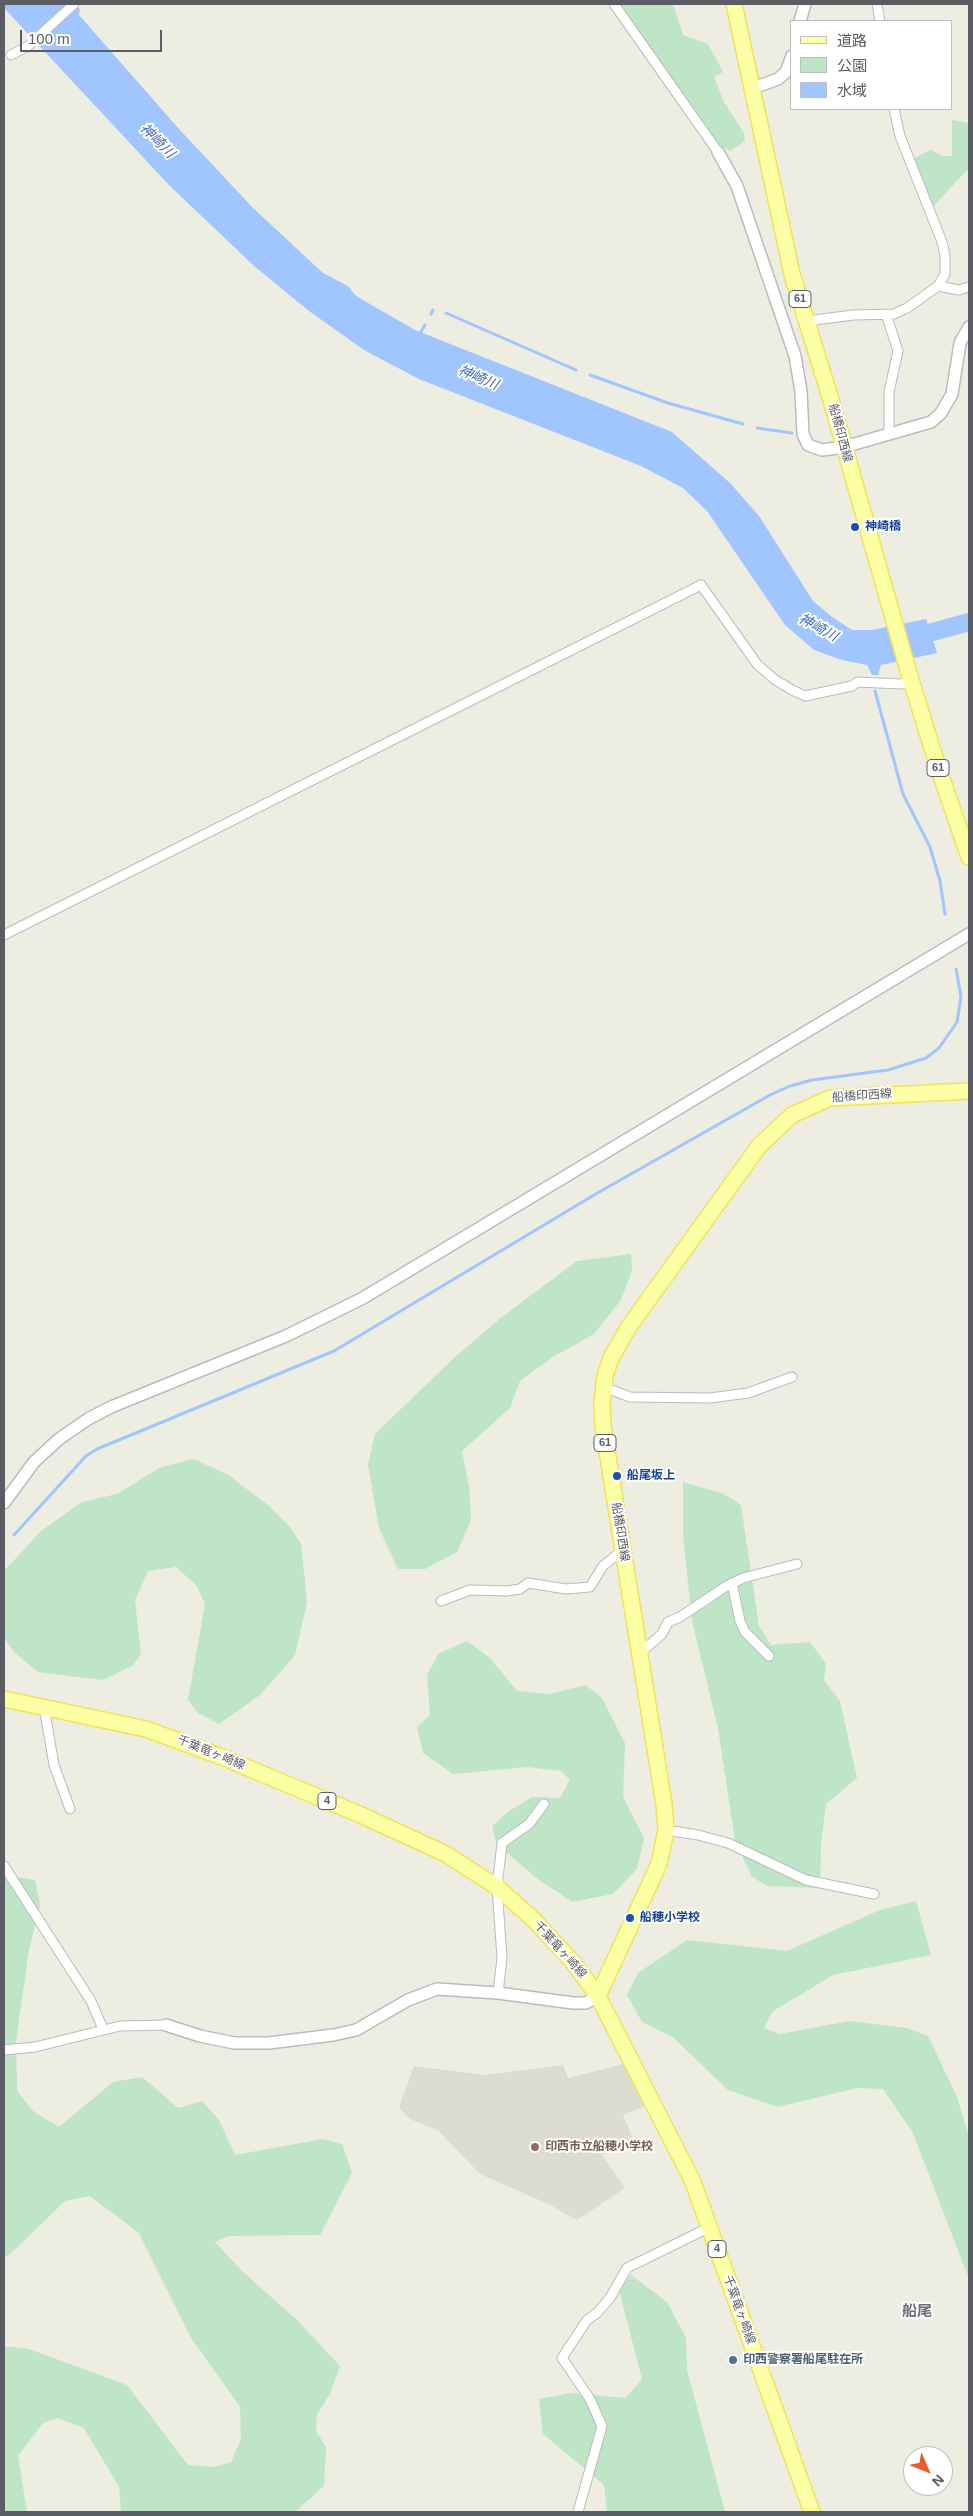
<!DOCTYPE html>
<meta charset="utf-8">
<style>
body{margin:0}
#map{position:relative;width:973px;height:2516px;overflow:hidden;background:#edede2;font-family:Arial,"Noto Sans JP",sans-serif}
canvas{display:block}
.frame{position:absolute;inset:0;border:5px solid #5a5d63;pointer-events:none}
.legend{position:absolute;left:790px;top:20px;width:162px;height:90px;box-sizing:border-box;background:#fff;border:1px solid #bdbec1;margin:0;padding:6px 9px;list-style:none;font-size:15px;color:#5a5d63}
.legend li{display:flex;align-items:center;gap:10px;height:25px}
.legend b{width:25px;border:1px solid #bdbec1}
.north{position:absolute;left:903px;top:2446px;width:50px;height:50px;box-sizing:border-box;background:#fff;border:1px solid #bdbec1;border-radius:50%;rotate:134deg;font-size:14px;font-weight:700;line-height:20px;text-align:center;color:#5a5d63}
.north::after{content:'';display:block;margin:auto;width:18px;height:22px;background:#e95d2c;clip-path:polygon(50% 0,100% 100%,50% 72%,0 100%)}
.scale{position:absolute;left:20px;top:30px;width:142px;height:22px;box-sizing:border-box;border:2px solid #5a5d63;border-top:0;padding-left:6px;font-size:15px;line-height:18px;white-space:nowrap;color:#5a5d63;-webkit-text-stroke:4px #fff;paint-order:stroke}
</style>
<div id="map">
<canvas width="973" height="2516"></canvas>
<div class="frame"></div>
<ul class="legend">
<li><b style="height:6px;background:#fdffa5"></b>道路</li>
<li><b style="height:14px;background:#bee5c5"></b>公園</li>
<li><b style="height:14px;background:#a0c5ff"></b>水域</li>
</ul>
<div class="north">N</div>
<div class="scale">100 m</div>
</div>
<script>
const g = document.querySelector('canvas').getContext('2d');
g.lineJoin = 'round';
function fill(path, color) { g.fillStyle = color; g.fill(path, 'evenodd'); }
const toPath = rows => new Path2D(rows.map(r => 'M' + r).join(''));
function strokePath(path, color, width, dash) { g.strokeStyle = color; g.lineWidth = width; g.lineCap = dash ? 'butt' : 'round'; g.setLineDash(dash || []); g.stroke(path); }
function drawText(font, color, halo, rows, align = 'center') {
  g.font = font + ' Arial,"Noto Sans JP",sans-serif'; g.lineWidth = 4; g.setLineDash([]); g.textBaseline = 'middle'; g.strokeStyle = halo; g.fillStyle = color; for (const [text, x, y, turn = 0] of rows) {
    g.save(); g.translate(x, y); g.rotate((+turn || 0) * Math.PI / 180); g.textAlign = isNaN(turn) ? turn : align; if (halo) g.strokeText(text, 0, 0); g.fillText(text, 0, 0); g.restore();
  }
}
fill(toPath([
 [624,2064,646,2106,623,2115,633,2139,602,2155,625,2188,577,2220,546,2203,480,2174,439,2131,410,2119,399,2107,414,2066,485,2075,563,2065,568,2078]
]), '#dddcd0');
fill(toPath([
 [619,4,673,4,683,35,708,44,723,72,714,77,724,102,744,133,745,141,730,151,715,142],
 [952,120,969,123,969,171,966,171,931,209,912,159,931,150,942,156,952,156],
 [631,1254,632,1271,621,1300,594,1334,553,1357,520,1381,510,1408,462,1451,469,1486,471,1520,457,1552,425,1569,398,1569,379,1528,368,1465,375,1434,456,1356,502,1317,577,1261],
 [193,1459,227,1474,268,1505,290,1527,301,1544,307,1602,295,1655,260,1695,219,1724,198,1713,188,1700,205,1604,197,1586,176,1567,148,1571,135,1600,141,1654,132,1666,103,1680,38,1672,15,1653,4,1638,4,1571,41,1531,82,1502,117,1494,159,1468],
 [683,1482,724,1494,741,1505,759,1626,771,1645,810,1642,826,1664,824,1680,840,1701,857,1778,826,1804,821,1845,820,1888,768,1886,752,1877,735,1841,718,1728,692,1621,683,1535],
 [467,1641,491,1659,517,1691,550,1694,586,1685,602,1698,625,1743,623,1797,644,1838,637,1869,613,1894,572,1902,535,1877,496,1843,492,1826,509,1811,532,1797,560,1798,570,1780,561,1771,527,1767,453,1774,423,1753,417,1727,430,1715,427,1675,438,1654],
 [4,1875,35,1880,40,1905,29,1950,16,2041,17,2091,33,2111,59,2127,113,2082,142,2077,178,2108,202,2101,219,2120,235,2155,323,2139,342,2144,352,2173,320,2235,229,2236,215,2242,242,2271,298,2321,340,2366,330,2394,317,2414,316,2431,326,2447,324,2486,295,2512,121,2512,119,2487,84,2428,57,2418,43,2423,18,2456,27,2512,4,2512,4,2346,29,2349,127,2385,188,2465,214,2467,231,2462,241,2439,240,2407,191,2338,139,2233,90,2196,65,2201,8,2256,4,2256],
 [916,1901,931,1955,833,1975,773,2011,764,2028,780,2034,849,2021,907,2028,928,2036,957,2097,969,2137,969,2279,913,2133,883,2089,857,2088,778,2107,728,2090,674,2038,642,2022,627,1995,638,1973,687,1940,787,1951,880,1910],
 [631,2275,667,2302,686,2338,687,2370,725,2512,607,2512,604,2485,543,2434,539,2399,571,2393,626,2398,642,2379,619,2290]
]), '#bee5c5');
fill(toPath([
 [4,4,71,4,80,9,79,15,179,129,254,209,323,273,348,286,356,296,415,330,672,432,730,483,759,516,813,601,832,617,852,630,872,630,926,619,937,653,881,665,878,675,872,675,867,665,842,660,814,650,785,625,707,511,683,488,641,466,419,379,364,350,309,311,254,266,169,185,4,8]
]), '#a0c5ff');
strokePath(toPath([
 [446,313,576,370],
 [431,314,433,310],
 [419,335,425,325],
 [590,375,668,403,743,424],
 [757,428,792,433],
 [875,691,903,794,930,847,940,881,945,914],
 [14,1535,86,1456,97,1449,334,1351,594,1195,770,1095,790,1086,812,1080,888,1070,926,1058,939,1048,957,1022,961,997,956,969]
]), '#a0c5ff', 3);
strokePath(toPath([
 [907,639,969,622]
]), '#a0c5ff', 18);
const minor = toPath([
 [614,4,718,152],
 [877,4,880,21],
 [11,55,28,46,74,4],
 [938,286,959,290,969,287],
 [886,314,898,351,889,392,889,434],
 [807,321,853,315,894,314,907,308,938,286,945,274,945,255,942,242,900,136,894,109],
 [4,935,701,585,757,664,774,679,792,690,805,696,852,686,857,682,901,684,912,681],
 [604,1387,630,1397,710,1398,748,1393,792,1377],
 [732,1583,740,1621,745,1632,769,1656],
 [441,1601,470,1590,507,1591,520,1589,528,1583,566,1589,590,1587,603,1566,623,1550],
 [640,1653,662,1634,668,1622,680,1617,725,1587,743,1578,797,1564],
 [44,1707,54,1765,70,1809],
 [666,1830,698,1835,728,1843,806,1880,874,1894],
 [4,1866,91,2001,103,2029],
 [498,1993,502,1958,497,1887,502,1843,529,1824,544,1804],
 [4,2050,35,2047,120,2026,166,2025],
 [578,2512,602,2426,590,2399,562,2358,587,2320,597,2313,610,2298,627,2268,710,2227]
]);
const tertiary = toPath([
 [800,21,805,4],
 [753,88,778,79,786,72,792,56],
 [718,152,737,186,795,356,801,391,803,434,808,445,822,450,844,447,931,422,941,413,952,394,960,343,969,327],
 [4,1503,34,1462,59,1439,88,1419,111,1407,286,1336,363,1298,969,934],
 [166,2025,200,2036,234,2043,269,2043,333,2035,356,2030,408,2000,437,1989,498,1993,573,2003,586,2003,598,1996]
]);
const primary = toPath([
 [734,4,792,274,831,400,910,677,938,767,969,857],
 [4,1699,146,1729,222,1757,361,1815,446,1854,497,1887,535,1921,572,1961,598,1996,693,2182,812,2512],
 [598,1996,659,1864,666,1830,664,1804,603,1426,602,1404,605,1376,611,1358,628,1328,759,1146,792,1115,830,1098,969,1091]
]);
strokePath(minor, '#babbc1', 11);
strokePath(tertiary, '#babbc1', 14);
strokePath(primary, '#f2e257', 18);
strokePath(minor, '#fff', 9);
strokePath(tertiary, '#fff', 11);
strokePath(primary, '#fdffa5', 15);
for (const [x, y, r, color] of [
 [855,527,5,"#1a4fb4"],
 [617,1476,5,"#1a4fb4"],
 [630,1918,5,"#1a4fb4"],
 [535,2147,5,"#8d6e63"],
 [733,2360,5,"#5c6f8a"]
]) { const dot = new Path2D(); dot.arc(x, y, r, 0, 2 * Math.PI); g.fillStyle = color; g.fill(dot); strokePath(dot, '#fff', 2); }
for (const [x, y, w] of [
 [800,299,22],
 [938,768,22],
 [605,1443,22],
 [327,1801,18],
 [717,2249,18]
]) { const box = new Path2D(); box.roundRect(x - w / 2, y - 8.5, w, 17, 4); g.fillStyle = '#fff'; g.fill(box); strokePath(box, '#5a5d63', 1); }
drawText('bold 11px', '#5a5d63', null, [
 ["61",800,299],
 ["61",938,768],
 ["61",605,1443],
 ["4",327,1801],
 ["4",717,2249]
]);
drawText('12px', '#5a5d63', '#fff', [
 ["船橋印西線",840,433,75],
 ["船橋印西線",862,1096,-4],
 ["船橋印西線",620,1532,81],
 ["千葉竜ヶ崎線",211,1753,22],
 ["千葉竜ヶ崎線",560,1950,48],
 ["千葉竜ヶ崎線",739,2310,70]
]);
drawText('bold 12px', '#164399', '#fff', [
 ["神崎橋",865,527],
 ["船尾坂上",627,1476],
 ["船穂小学校",640,1918]
], 'left');
drawText('bold 12px', '#785e54', '#fff', [
 ["印西市立船穂小学校",545,2147]
], 'left');
drawText('bold 12px', '#4e5e75', '#fff', [
 ["印西警察署船尾駐在所",743,2360]
], 'left');
drawText('italic 14px', '#426ac3', '#fff', [
 ["神崎川",157,141,45],
 ["神崎川",478,378,23],
 ["神崎川",818,628,29]
]);
drawText('bold 15px', '#6b6e75', '#fff', [
 ["船尾",917,2312]
]);
</script>
